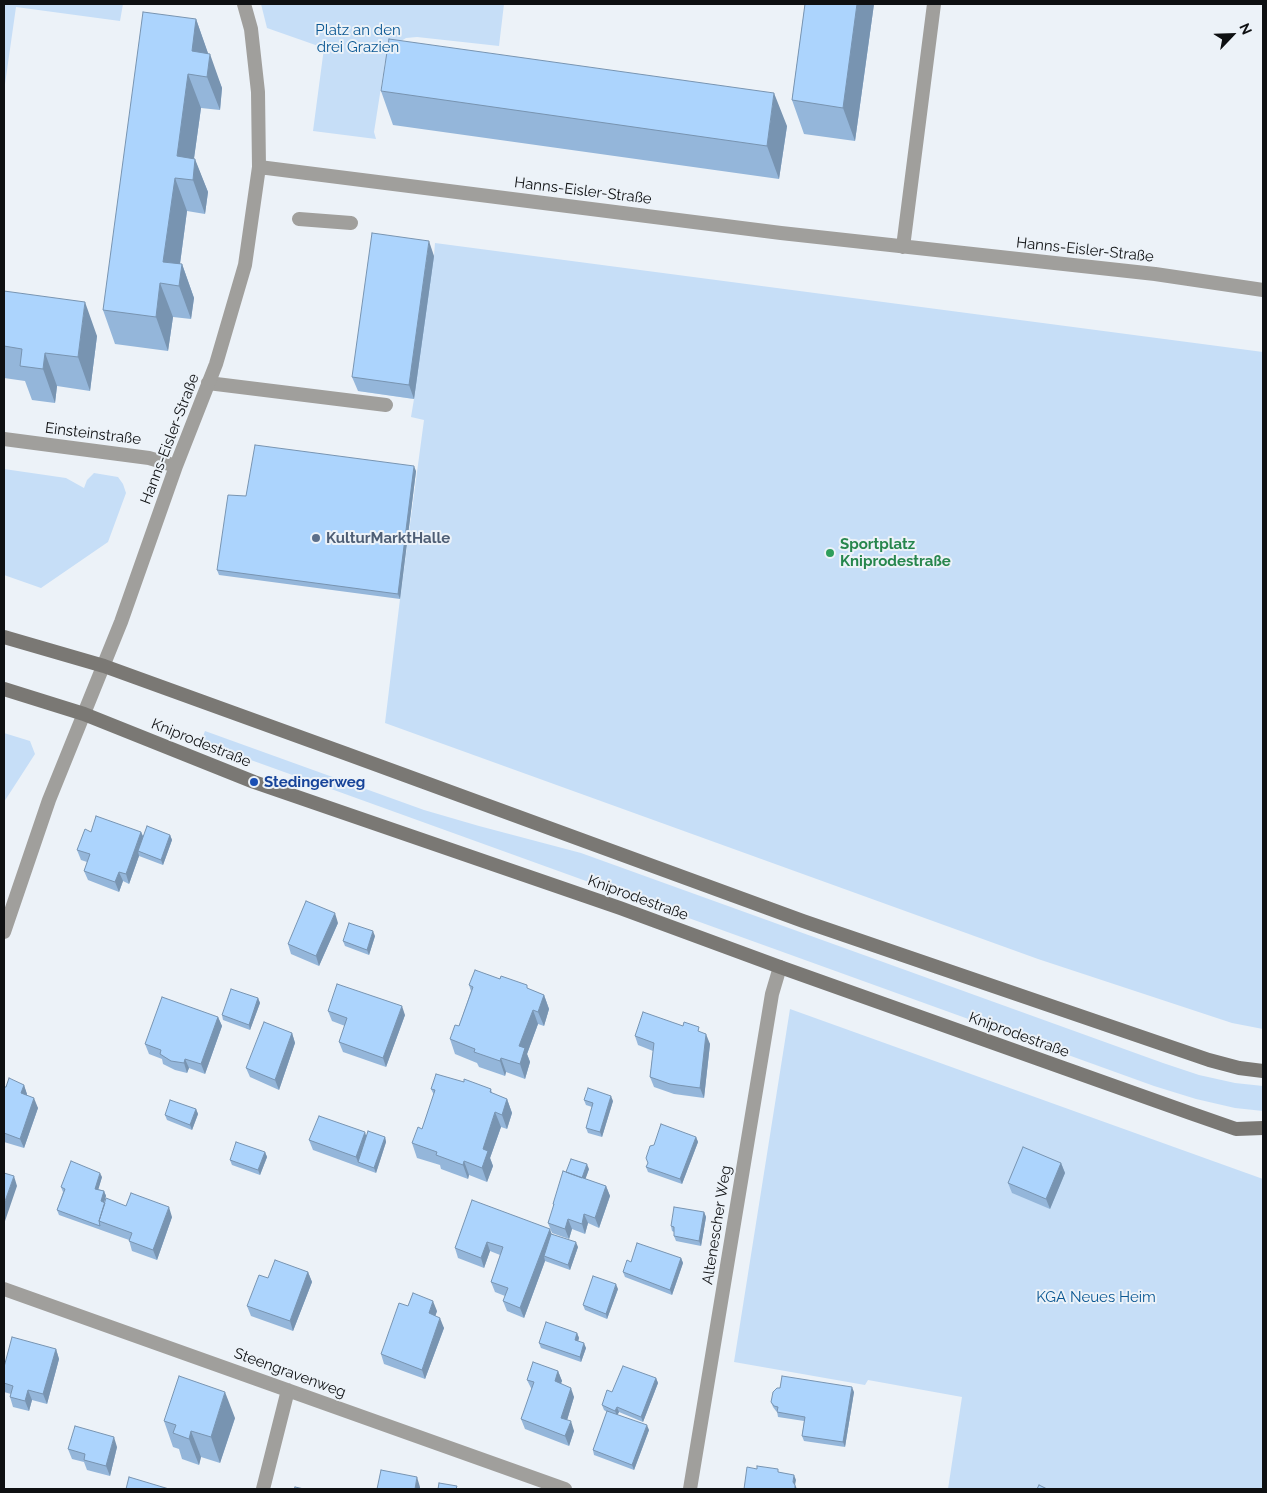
<!DOCTYPE html>
<meta charset="utf-8">
<style>
body{margin:0}
#map{position:relative;width:1267px;height:1493px;overflow:hidden;background:#ecf2f8;font-family:Raleway,sans-serif}
canvas{display:block}
.frame{position:absolute;inset:0;border:5px solid #0e1012;pointer-events:none}
.north{position:absolute;left:1207px;top:10px;width:50px;height:50px;-webkit-text-stroke:4px #ecf2f8;paint-order:stroke;rotate:66deg;font-size:14px;font-weight:700;line-height:20px;text-align:center;color:#0e1012}
.north::after{content:'';display:block;margin:auto;width:18px;height:22px;background:#0e1012;clip-path:polygon(50% 0,100% 100%,50% 72%,0 100%)}
</style>
<div id="map">
<canvas width="1267" height="1493"></canvas>
<div class="frame"></div>
<div class="north">N</div>
</div>
<script>
const g = document.querySelector('canvas').getContext('2d');
g.lineJoin = 'round';
function fill(path, color) { g.fillStyle = color; g.fill(path, 'evenodd'); }
const toPath = rows => new Path2D(rows.map(r => 'M' + r).join(''));
function strokePath(path, color, width, dash) { g.strokeStyle = color; g.lineWidth = width; g.lineCap = dash ? 'butt' : 'round'; g.setLineDash(dash || []); g.stroke(path); }
function drawText(font, color, halo, rows, align = 'center') {
  g.font = font + ' Raleway,sans-serif'; g.lineWidth = 4; g.setLineDash([]); g.textBaseline = 'middle'; g.strokeStyle = halo; g.fillStyle = color; for (const [text, x, y, turn = 0] of rows) {
    g.save(); g.translate(x, y); g.rotate((+turn || 0) * Math.PI / 180); g.textAlign = isNaN(turn) ? turn : align; if (halo) g.strokeText(text, 0, 0); g.fillText(text, 0, 0); g.restore();
  }
}
fill(toPath([
 [4,4,123,4,120,21,16,7,4,91],
 [261,4,504,4,499,46,417,37,406,38,393,46,385,62,374,132,376,139,313,131,324,48,267,28],
 [435,243,1263,352,1263,1029,1232,1023,1038,959,385,723,400,599,424,420,411,417,414,399,358,391,434,255],
 [4,469,66,478,84,488,87,480,94,473,118,477,123,484,126,493,108,542,41,588,4,575],
 [205,731,424,810,479,826,581,853,1163,1063,1199,1075,1235,1083,1263,1086,1263,1111,1235,1108,1196,1099,1154,1086,201,742],
 [4,733,30,741,35,754,4,802],
 [790,1009,1263,1179,1263,1489,948,1489,962,1397,868,1380,865,1385,734,1362]
]), '#c6def7');
strokePath(toPath([
 [244,4,251,29,258,92,259,167],
 [299,219,351,223],
 [208,383,386,405]
]), '#a09f9c', 14);
strokePath(toPath([
 [903,247,934,4],
 [4,439,149,458,176,466],
 [4,932,49,800,121,622,176,466,216,364,245,265,259,167,781,233,1155,274,1263,290],
 [4,1289,565,1489],
 [263,1489,288,1390],
 [690,1489,772,994,780,967]
]), '#a09f9c', 14);
strokePath(toPath([
 [4,637,104,666,347,754,803,921,1209,1060,1239,1068,1263,1071],
 [4,689,84,714,254,782,620,908,780,967,1190,1113,1236,1129,1263,1128]
]), '#7a7874', 14);
fill(toPath([
 [805,4,874,4,855,141,804,134,792,100],
 [196,19,208,54,222,88,220,110,201,108,194,158,208,192,205,214,187,211,180,264,182,264,194,298,191,319,173,317,168,351,115,344,103,310],
 [381,91,787,126,779,179,393,125],
 [434,256,414,399,358,391,352,377],
 [4,291,97,336,90,391,57,386,55,403,32,400,25,381,4,378],
 [416,471,400,599,219,575,217,570],
 [91,832,141,832,143,836,170,835,172,840,163,865,139,856,129,884,123,881,119,892,88,880,84,871,87,862,81,860,77,850],
 [338,923,319,966,291,954,288,944],
 [375,936,369,955,345,946,343,941],
 [469,985,529,989,544,995,549,1009,544,1026,538,1024,527,1054,530,1062,525,1079,506,1072,505,1076,479,1067,477,1063,455,1054,450,1039,459,1026,471,991],
 [258,998,260,1003,250,1030,223,1020,222,1015],
 [328,1011,405,1015,386,1067,343,1052,339,1042,345,1026,332,1021],
 [218,1017,222,1026,205,1074,189,1068,187,1073,175,1070,163,1064,162,1059,149,1054,145,1044],
 [701,1032,710,1044,704,1098,674,1094,654,1087,650,1077,653,1051,638,1045,635,1036],
 [292,1033,295,1043,279,1090,250,1077,246,1068],
 [464,1082,491,1089,492,1093,507,1099,512,1113,507,1129,501,1127,490,1158,493,1166,487,1182,469,1175,468,1179,441,1169,440,1165,417,1158,412,1143,422,1129,434,1095,431,1089],
 [24,1085,27,1095,38,1108,24,1148,4,1142,4,1087,6,1087],
 [584,1100,613,1101,602,1137,588,1133,586,1128,592,1107,586,1105],
 [196,1109,198,1114,192,1130,167,1120,165,1115],
 [366,1136,385,1137,386,1142,376,1173,313,1150,309,1140],
 [696,1137,698,1142,682,1184,648,1172,646,1167,648,1163],
 [265,1152,267,1157,260,1175,232,1165,230,1160],
 [1061,1163,1065,1173,1050,1209,1012,1193,1008,1183],
 [589,1169,585,1179,606,1186,610,1196,599,1228,588,1223,585,1234,572,1229,569,1239,552,1233,548,1223,554,1207,553,1204,566,1172],
 [102,1177,98,1189,104,1191,106,1196,104,1203,126,1206,172,1217,157,1260,132,1251,129,1240,59,1215,57,1210,63,1192,61,1187],
 [704,1212,706,1217,701,1246,676,1241,674,1236,674,1232,672,1231,671,1226],
 [550,1229,551,1234,578,1247,570,1270,545,1261,524,1318,507,1311,503,1301,505,1296,495,1292,491,1282,500,1255,490,1251,484,1268,458,1258,455,1248],
 [681,1258,683,1263,672,1295,625,1277,623,1272,631,1262],
 [308,1272,312,1282,293,1331,251,1316,247,1306,268,1278],
 [618,1289,607,1319,585,1310,583,1305],
 [408,1306,437,1311,435,1316,444,1328,425,1379,384,1364,381,1354],
 [577,1333,579,1338,578,1341,586,1348,581,1362,541,1348,539,1343],
 [56,1349,59,1359,47,1404,32,1400,29,1411,13,1407,10,1397,11,1394,4,1392,4,1367],
 [558,1371,562,1381,561,1383,574,1397,567,1420,574,1431,569,1446,525,1429,521,1419,532,1390,527,1380],
 [656,1378,658,1383,643,1422,619,1412,617,1415,649,1430,634,1470,594,1455,593,1450,607,1412,604,1410,602,1405,612,1392],
 [854,1392,845,1447,804,1441,802,1436,804,1421,778,1417,777,1411,776,1411,773,1407,771,1402],
 [235,1418,220,1463,201,1457,199,1465,182,1459,179,1449,173,1447,164,1421],
 [117,1447,110,1476,87,1470,84,1462,72,1459,68,1449]
]), '#94b6da');
fill(toPath([
 [857,4,874,4,855,141,843,108],
 [196,19,208,53,205,77,192,51],
 [210,54,222,88,220,110,207,77],
 [188,74,201,108,191,180,177,156],
 [774,93,787,126,779,179,767,146],
 [195,159,208,192,205,214,193,180],
 [175,178,187,211,177,286,163,262],
 [429,241,434,256,414,399,409,385],
 [182,264,194,298,191,319,179,286],
 [160,283,173,317,168,351,156,317],
 [85,302,97,336,90,391,78,357],
 [45,353,57,386,55,403,43,369],
 [414,466,416,471,400,599,398,594],
 [141,832,145,841,138,851,139,856,129,884,126,874],
 [170,835,172,840,163,865,161,860],
 [119,872,123,881,119,892,115,882],
 [335,913,338,923,319,966,316,956],
 [373,931,375,936,369,955,367,950],
 [544,995,549,1009,544,1026,538,1012],
 [258,998,260,1003,250,1030,249,1025],
 [402,1006,405,1015,386,1067,383,1058],
 [533,1010,538,1024,527,1054,530,1062,525,1079,520,1064,519,1046],
 [218,1017,222,1026,205,1074,201,1064],
 [292,1033,295,1043,279,1090,275,1080],
 [706,1034,710,1044,704,1098,700,1088],
 [501,1058,506,1072,505,1076,500,1061],
 [185,1059,189,1068,187,1073,184,1063],
 [24,1085,27,1094,24,1103,21,1093],
 [611,1096,613,1101,602,1137,600,1132],
 [34,1098,38,1108,24,1148,20,1139],
 [507,1099,512,1113,507,1129,502,1115],
 [196,1109,198,1114,192,1130,190,1125],
 [495,1112,501,1127,490,1158,493,1166,487,1182,482,1168,483,1149],
 [365,1132,368,1142,358,1162,356,1157],
 [385,1137,386,1142,376,1173,374,1168],
 [696,1137,698,1142,682,1184,680,1179],
 [265,1152,267,1157,260,1175,258,1170],
 [464,1161,469,1175,468,1179,463,1165],
 [1061,1163,1065,1173,1050,1209,1046,1199],
 [587,1164,589,1169,583,1186,581,1181],
 [100,1173,102,1177,97,1194,95,1189],
 [14,1176,17,1186,4,1224,4,1204],
 [606,1186,610,1196,599,1228,595,1218],
 [104,1191,106,1196,103,1206,101,1201],
 [169,1207,172,1217,157,1260,153,1250],
 [704,1212,706,1217,701,1246,699,1241],
 [584,1214,588,1223,585,1234,582,1224],
 [568,1219,572,1229,569,1239,565,1229],
 [550,1229,553,1239,544,1256,545,1261,524,1318,520,1308],
 [487,1242,490,1251,484,1268,481,1258],
 [576,1242,578,1247,570,1270,568,1265],
 [681,1258,683,1263,672,1295,670,1290],
 [308,1272,312,1282,293,1331,290,1321],
 [616,1284,618,1289,607,1319,606,1314],
 [433,1301,437,1311,433,1323,429,1313],
 [440,1318,444,1328,425,1379,422,1370],
 [577,1333,579,1338,577,1345,575,1340],
 [584,1343,586,1348,581,1362,580,1357],
 [56,1349,59,1359,47,1404,43,1394],
 [558,1371,562,1381,558,1390,555,1381],
 [656,1378,658,1383,643,1422,641,1417],
 [852,1387,854,1392,845,1447,843,1442],
 [571,1388,574,1397,565,1427,561,1418],
 [28,1390,32,1400,29,1411,25,1401],
 [225,1392,235,1418,220,1463,211,1437],
 [617,1407,619,1412,617,1416,615,1411],
 [571,1421,574,1431,569,1446,565,1436],
 [647,1425,649,1430,634,1470,632,1465],
 [191,1431,201,1457,199,1465,189,1439],
 [114,1437,117,1447,110,1476,106,1466],
 [794,1475,796,1480,795,1485,797,1489,795,1489,793,1482],
 [417,1477,420,1487,420,1489,415,1489]
]), '#7894b1');
const building = toPath([
 [805,4,857,4,843,108,792,100,805,4],
 [143,12,196,19,192,51,210,54,207,77,188,74,177,156,195,159,193,180,175,178,163,262,182,264,179,286,160,283,156,317,103,310,143,12],
 [389,39,774,93,767,146,381,91,389,39],
 [372,233,429,241,409,385,352,377,372,233],
 [4,291,85,302,78,357,45,353,43,369,20,366,22,349,4,346,4,291],
 [255,445,414,466,398,594,217,570,228,495,246,496,255,445],
 [96,816,141,832,126,874,119,872,115,882,84,871,90,854,77,850,85,829,91,832,96,816],
 [147,826,170,835,161,860,138,851,147,826],
 [306,901,335,913,316,956,288,944,306,901],
 [349,923,373,931,367,950,343,941,349,923],
 [475,970,500,979,501,976,527,985,527,988,544,995,538,1012,533,1010,519,1046,525,1048,520,1064,501,1058,500,1061,474,1052,475,1049,450,1039,455,1025,459,1026,473,987,469,985,475,970],
 [337,984,402,1006,383,1058,339,1042,347,1018,328,1011,337,984],
 [231,989,258,998,249,1025,222,1015,231,989],
 [162,997,218,1017,201,1064,185,1059,184,1063,171,1061,160,1054,161,1050,145,1044,162,997],
 [643,1012,683,1026,684,1022,699,1027,698,1031,706,1034,700,1088,670,1084,650,1077,654,1043,635,1036,643,1012],
 [264,1022,292,1033,275,1080,246,1068,264,1022],
 [436,1074,464,1082,464,1079,491,1089,490,1092,507,1099,502,1115,495,1112,483,1149,488,1151,482,1168,464,1161,463,1165,436,1155,437,1152,412,1143,418,1127,422,1129,435,1090,431,1089,436,1074],
 [9,1078,24,1085,21,1093,34,1098,20,1139,4,1133,4,1087,6,1087,9,1078],
 [588,1088,611,1096,600,1132,586,1128,593,1103,584,1100,588,1088],
 [170,1100,196,1109,190,1125,165,1115,170,1100],
 [319,1116,365,1132,356,1157,309,1140,319,1116],
 [661,1124,696,1137,680,1179,646,1167,648,1163,646,1158,650,1146,654,1145,661,1124],
 [368,1131,385,1137,374,1168,358,1162,368,1131],
 [236,1142,265,1152,258,1170,230,1160,236,1142],
 [1023,1147,1061,1163,1046,1199,1008,1183,1023,1147],
 [571,1159,587,1164,582,1178,566,1172,571,1159],
 [71,1161,100,1173,95,1189,104,1191,101,1201,105,1203,99,1221,100,1226,57,1210,65,1189,61,1187,71,1161],
 [563,1171,606,1186,595,1218,584,1214,582,1224,568,1219,565,1229,548,1223,554,1204,553,1204,563,1171],
 [4,1173,14,1176,4,1204,4,1173],
 [131,1193,169,1207,153,1250,129,1241,132,1233,99,1221,106,1198,126,1206,131,1193],
 [472,1200,550,1229,520,1308,503,1301,508,1288,491,1282,503,1247,487,1242,481,1258,455,1248,472,1200],
 [674,1207,704,1212,699,1241,674,1236,674,1227,671,1226,674,1207],
 [551,1234,576,1242,568,1265,544,1256,551,1234],
 [637,1243,681,1258,670,1290,623,1272,627,1260,631,1262,637,1243],
 [275,1260,308,1272,290,1321,247,1306,259,1275,268,1278,275,1260],
 [593,1276,616,1284,606,1314,583,1305,593,1276],
 [413,1293,433,1301,429,1313,440,1318,422,1370,381,1354,399,1303,408,1306,413,1293],
 [546,1322,577,1333,575,1340,584,1343,580,1357,539,1343,546,1322],
 [12,1337,56,1349,43,1394,28,1390,25,1401,10,1397,13,1386,4,1383,4,1367,12,1337],
 [533,1362,558,1371,555,1381,571,1388,561,1418,571,1421,565,1436,521,1419,534,1382,527,1380,533,1362],
 [623,1366,656,1378,641,1417,617,1407,615,1411,602,1405,607,1390,612,1392,623,1366],
 [179,1376,225,1392,211,1437,191,1431,189,1439,173,1433,176,1425,164,1421,179,1376],
 [782,1376,852,1387,843,1442,802,1436,805,1417,777,1412,778,1407,774,1406,771,1402,773,1392,777,1388,780,1388,782,1376],
 [607,1411,647,1425,632,1465,593,1450,607,1411],
 [75,1426,114,1437,106,1466,84,1460,85,1454,68,1449,75,1426],
 [757,1466,778,1469,778,1472,794,1475,793,1482,795,1485,795,1489,744,1489,747,1467,757,1469,757,1466],
 [381,1470,417,1477,415,1489,377,1489,381,1470],
 [129,1477,169,1489,126,1489,129,1477],
 [439,1483,457,1486,456,1489,438,1489,439,1483],
 [1039,1485,1047,1489,1037,1489,1039,1485],
 [295,1487,304,1489,294,1489,295,1487]
]);
fill(building, '#acd4fd');
strokePath(building, '#7894b1', 1);
for (const [x, y, r, color] of [
 [316,538,5,"#5c6f8a"],
 [830,553,5,"#2e9e5b"],
 [254,782,5,"#1a4fb4"]
]) { const dot = new Path2D(); dot.arc(x, y, r, 0, 2 * Math.PI); g.fillStyle = color; g.fill(dot); strokePath(dot, '#ecf2f8', 2); }
drawText('15px', '#085692', '#ecf2f8', [
 ["Platz an den",358,30],
 ["drei Grazien",358,47],
 ["KGA Neues Heim",1096,1297]
]);
drawText('15px', '#0e1012', '#ecf2f8', [
 ["Hanns-Eisler-Straße",583,191,7],
 ["Hanns-Eisler-Straße",1085,250,6],
 ["Einsteinstraße",93,434,7],
 ["Hanns-Eisler-Straße",170,439,-69],
 ["Kniprodestraße",201,743,22],
 ["Kniprodestraße",638,898,20],
 ["Kniprodestraße",1019,1035,20],
 ["Altenescher Weg",717,1225,-81],
 ["Steengravenweg",290,1373,20]
]);
drawText('bold 15px', '#4e5e75', '#ecf2f8', [
 ["KulturMarktHalle",326,538]
], 'left');
drawText('bold 15px', '#27864d', '#ecf2f8', [
 ["Sportplatz",840,544],
 ["Kniprodestraße",840,561]
], 'left');
drawText('bold 15px', '#164399', '#ecf2f8', [
 ["Stedingerweg",264,782]
], 'left');
</script>
